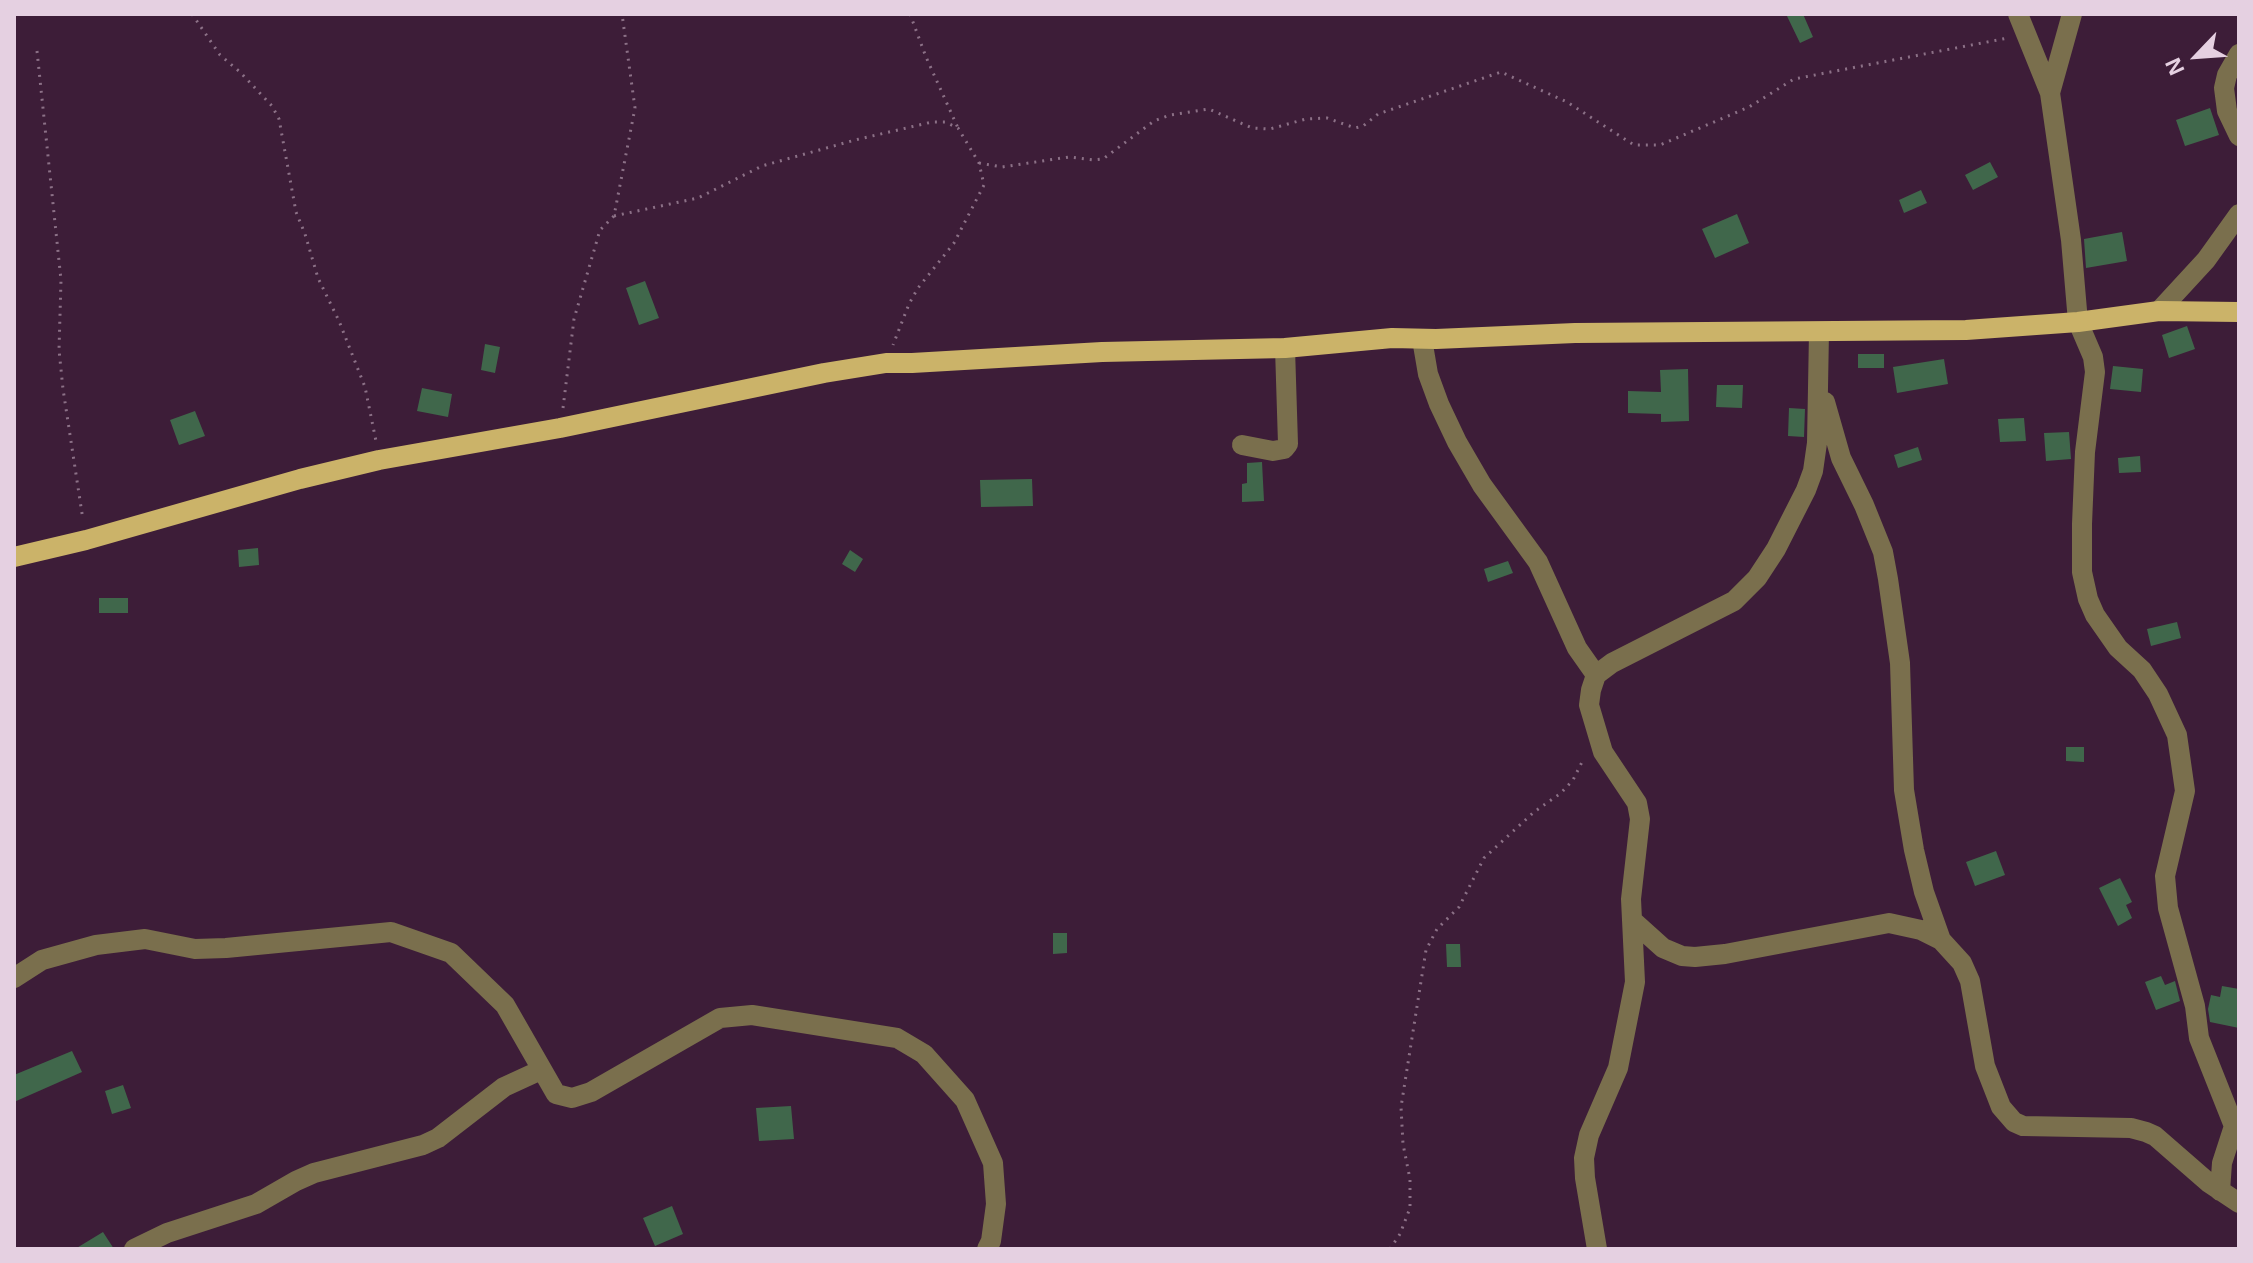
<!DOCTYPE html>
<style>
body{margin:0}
#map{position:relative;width:2253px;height:1263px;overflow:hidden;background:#3d1d38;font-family:Arial,sans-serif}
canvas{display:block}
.frame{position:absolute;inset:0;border:16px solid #e5d0e1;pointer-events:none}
.north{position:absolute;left:2157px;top:16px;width:80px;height:80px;-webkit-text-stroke:6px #3d1d38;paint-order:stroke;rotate:245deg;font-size:22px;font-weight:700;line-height:32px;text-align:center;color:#e5d0e1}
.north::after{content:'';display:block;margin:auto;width:28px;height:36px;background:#e5d0e1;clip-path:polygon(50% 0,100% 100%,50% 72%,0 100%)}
</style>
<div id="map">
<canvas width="2253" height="1263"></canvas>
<div class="frame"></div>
<div class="north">N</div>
</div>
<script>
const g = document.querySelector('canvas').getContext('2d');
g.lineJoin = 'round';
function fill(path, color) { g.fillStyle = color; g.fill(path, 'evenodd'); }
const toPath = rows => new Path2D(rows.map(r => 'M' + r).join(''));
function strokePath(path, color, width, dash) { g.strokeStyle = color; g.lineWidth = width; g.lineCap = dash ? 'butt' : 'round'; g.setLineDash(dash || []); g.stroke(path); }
fill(toPath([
 [1786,14,1803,14,1813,37,1800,43],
 [2210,108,2219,135,2185,146,2176,120],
 [1990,162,1998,177,1973,190,1965,175],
 [1921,190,1927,203,1904,213,1899,200],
 [1737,214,1749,243,1715,258,1702,229],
 [2122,232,2127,261,2086,268,2084,239],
 [645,281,659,318,639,325,626,288],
 [2187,326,2195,349,2169,358,2162,335],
 [485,344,500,347,495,373,481,370],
 [1858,354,1884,354,1884,368,1858,368],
 [1944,359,1948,384,1897,393,1893,367],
 [2113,366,2143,369,2141,392,2110,389],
 [1688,369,1689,421,1661,422,1661,414,1628,413,1628,391,1661,392,1660,370],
 [1717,385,1743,385,1742,408,1716,407],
 [422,388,452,394,448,417,417,411],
 [1789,408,1805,409,1804,437,1788,436],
 [195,411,205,436,179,445,170,420],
 [2024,418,2026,441,2000,442,1998,419],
 [2069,432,2071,459,2046,461,2044,433],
 [1918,447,1922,460,1898,468,1894,455],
 [2140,456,2141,472,2119,473,2118,458],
 [1262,462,1264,501,1242,502,1242,484,1247,483,1247,463],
 [1032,479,1033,506,981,507,980,480],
 [258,548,259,565,239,567,238,550],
 [850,550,863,559,855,572,842,564],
 [1508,561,1513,573,1488,582,1484,569],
 [99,598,128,598,128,613,99,613],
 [2177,622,2181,638,2151,646,2147,629],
 [2066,747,2084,747,2084,762,2066,761],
 [1996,851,2005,875,1975,886,1966,862],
 [2120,878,2132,902,2126,905,2132,918,2118,926,2099,888],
 [1053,933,1067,933,1067,953,1053,954],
 [1446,944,1460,944,1461,967,1447,967],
 [2161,976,2165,985,2175,981,2180,1001,2156,1010,2145,982],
 [2222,986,2239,989,2239,1028,2210,1022,2208,1009,2211,995,2220,997],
 [72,1051,82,1072,14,1102,14,1075],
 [123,1085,131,1108,112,1114,105,1091],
 [791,1106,794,1139,759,1141,756,1108],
 [672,1206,683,1234,655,1246,643,1218],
 [103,1232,114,1249,75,1249]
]), '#40674b');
strokePath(toPath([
 [192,14,220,55,240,72,272,106,279,119,296,212,305,234,318,278,339,321,365,387,376,441],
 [910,14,926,57,958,128],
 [37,51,61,280,59,350,63,389,83,520],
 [979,163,1002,167,1069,157,1093,160,1103,159,1154,121,1170,115,1209,109,1252,128,1270,129,1306,119,1327,118,1355,128,1363,126,1378,114,1501,72,1567,102,1634,145,1660,145,1749,107,1794,79,2008,38],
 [614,216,698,198,762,166,855,140,932,122,945,122,958,128,979,163,984,185,954,243,918,288,909,304,893,345],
 [563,408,574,319,600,230,614,216,635,108,622,14],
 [1390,1249,1400,1234,1410,1208,1410,1179,1403,1144,1401,1107,1426,950,1437,929,1459,907,1484,858,1534,812,1561,793,1573,780,1584,758]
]), '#8c7187', 3, [2, 6]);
strokePath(toPath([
 [2018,14,2050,93],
 [2072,14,2050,93,2071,240,2078,322,2093,357,2095,372,2085,452,2082,524,2082,572,2088,599,2095,615,2118,648,2142,670,2158,694,2177,735,2185,791,2165,876,2168,908,2195,1006,2199,1038,2234,1126,2222,1163,2220,1191],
 [2239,54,2227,75,2224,88,2227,111,2239,136],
 [2159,311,2206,260,2239,214],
 [1422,339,1428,374,1439,404,1457,442,1482,485,1538,562,1577,648,1596,675],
 [1825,402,1841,458,1864,505,1883,552,1888,579,1900,663,1904,790,1914,850,1924,892,1941,940,1962,963,1970,981,1985,1066,2001,1107,2014,1122,2023,1126,2131,1128,2146,1132,2155,1136,2209,1183,2239,1203],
 [1242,445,1273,451,1284,449,1288,444,1285,348],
 [1633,921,1663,948,1682,956,1695,957,1725,954,1889,923,1921,930,1941,940],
 [14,978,42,960,96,945,145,939,195,949,226,948,391,932,451,953,505,1005,556,1094,572,1098,591,1092,720,1018,752,1015,897,1038,924,1054,965,1100,993,1163,996,1204,991,1241,987,1249],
 [134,1249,167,1233,256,1204,296,1181,314,1173,423,1145,438,1138,504,1087,541,1070],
 [1597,1249,1585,1178,1584,1158,1589,1135,1618,1068,1635,982,1631,899,1640,819,1637,803,1603,752,1589,705,1591,690,1596,675,1612,663,1734,601,1757,578,1776,549,1806,490,1813,471,1817,443,1819,332]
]), '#7a6f4d', 20);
strokePath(toPath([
 [14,557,86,540,300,479,379,460,560,428,824,373,886,363,912,363,1102,352,1285,348,1392,338,1436,339,1575,333,1966,330,2078,322,2159,311,2239,312]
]), '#cbb369', 20);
</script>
